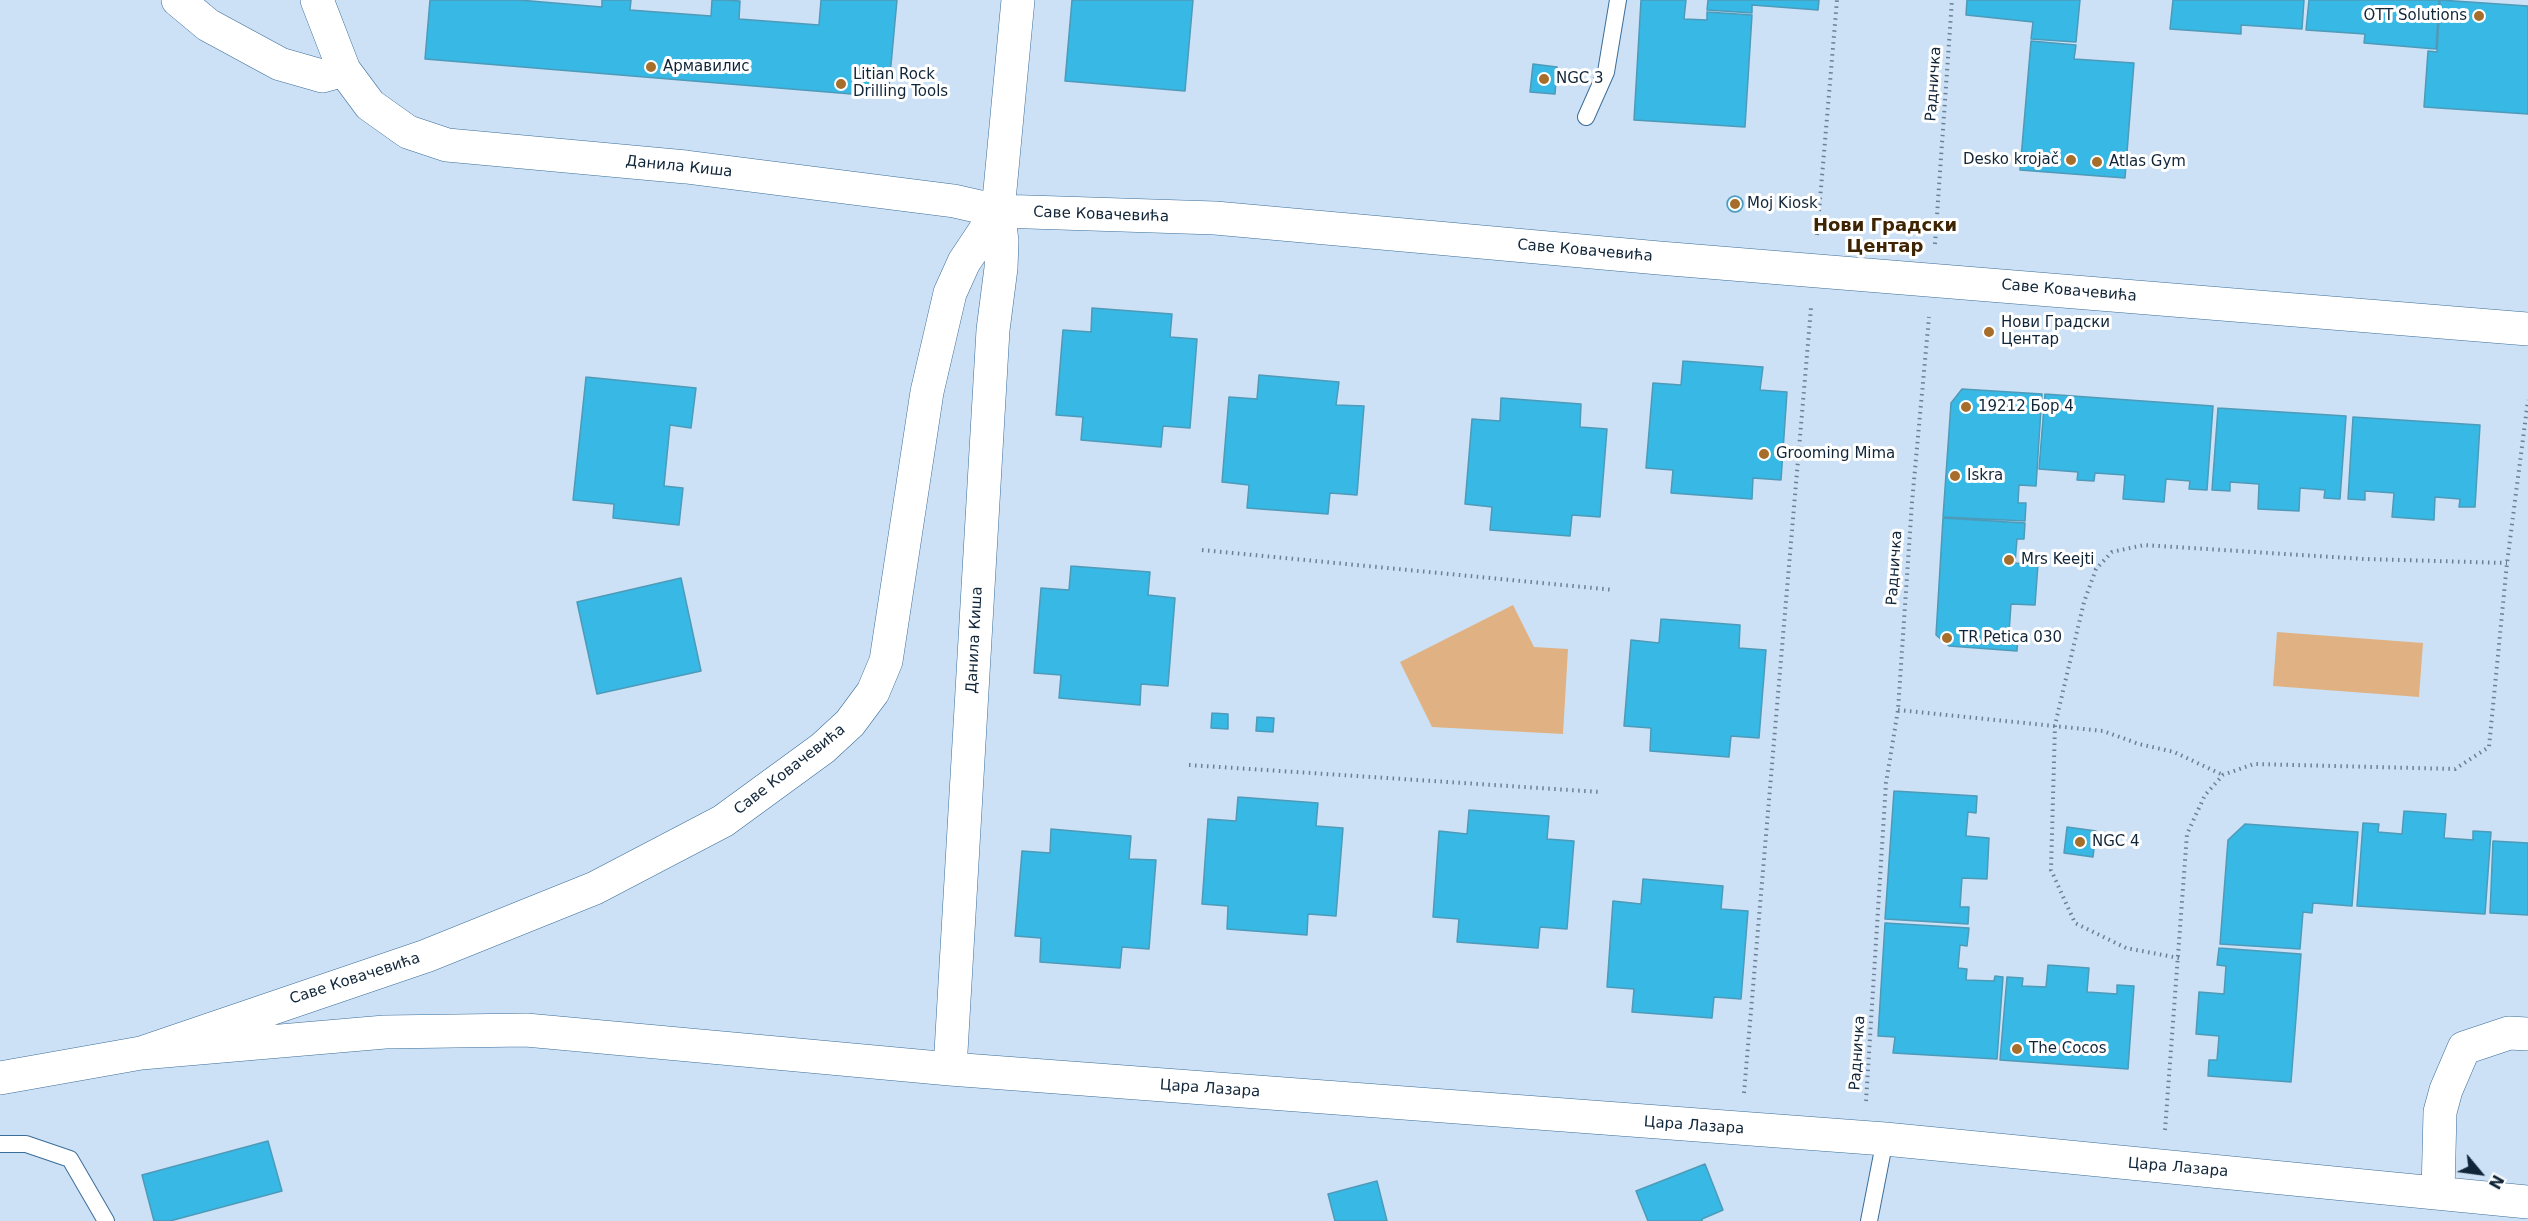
<!DOCTYPE html>
<meta charset="utf-8">
<style>
body{margin:0}
#map{position:relative;width:2528px;height:1221px;overflow:hidden;background:#cce1f5;font-family:"DejaVu Sans",sans-serif}
canvas{display:block}
.north{position:absolute;left:2450px;top:1143px;width:60px;height:60px;-webkit-text-stroke:4px #fff;paint-order:stroke;rotate:119deg;font-size:16px;font-weight:700;line-height:24px;text-align:center;color:#102538}
.north::after{content:'';display:block;margin:auto;width:21px;height:27px;background:#102538;clip-path:polygon(50% 0,100% 100%,50% 72%,0 100%)}
</style>
<div id="map">
<canvas width="2528" height="1221"></canvas>
<div class="north">N</div>
</div>
<script>
const g = document.querySelector('canvas').getContext('2d');
g.lineJoin = 'round';
function fill(path, color) { g.fillStyle = color; g.fill(path, 'evenodd'); }
const toPath = rows => new Path2D(rows.map(r => 'M' + r).join(''));
function strokePath(path, color, width, dash) { g.strokeStyle = color; g.lineWidth = width; g.lineCap = dash ? 'butt' : 'round'; g.setLineDash(dash || []); g.stroke(path); }
function drawText(font, color, halo, rows, align = 'center') {
  g.font = font + ' "DejaVu Sans",sans-serif'; g.lineWidth = 6; g.setLineDash([]); g.textBaseline = 'middle'; g.strokeStyle = halo; g.fillStyle = color; for (const [text, x, y, turn = 0] of rows) {
    g.save(); g.translate(x, y); g.rotate((+turn || 0) * Math.PI / 180); g.textAlign = isNaN(turn) ? turn : align; if (halo) g.strokeText(text, 0, 0); g.fillText(text, 0, 0); g.restore();
  }
}
fill(toPath([
 [1513,605,1534,647,1568,649,1563,734,1432,727,1400,662],
 [2277,632,2423,643,2419,697,2273,686]
]), '#e0b283');
const building = toPath([
 [430,0,519,0,602,7,602,0,631,0,630,10,711,16,712,0,724,0,740,1,739,19,819,25,821,0,897,0,888,97,425,59,430,0],
 [1072,0,1193,0,1185,91,1065,81,1072,0],
 [1641,0,1686,0,1684,19,1707,20,1707,12,1752,15,1745,127,1634,120,1641,0],
 [1708,0,1819,0,1818,10,1752,5,1752,13,1707,10,1708,0],
 [1967,0,2080,0,2076,42,2031,39,2033,22,1966,15,1967,0],
 [2173,0,2304,0,2302,29,2241,25,2241,34,2170,29,2173,0],
 [2309,0,2439,0,2436,49,2364,43,2365,34,2306,30,2309,0],
 [2440,0,2528,6,2528,114,2424,107,2428,51,2437,52,2440,0],
 [2031,41,2076,45,2074,59,2134,63,2125,178,2020,170,2031,41],
 [1533,64,1557,67,1555,94,1530,92,1533,64],
 '1727 204a8 8 0 1 1 16 0a8 8 0 1 1-16 0Z',
 [1092,308,1172,314,1170,337,1197,339,1190,428,1163,426,1161,447,1081,440,1083,417,1056,415,1063,330,1091,332,1092,308],
 [1683,361,1763,367,1760,390,1787,392,1781,480,1753,478,1752,499,1671,493,1673,470,1646,468,1653,383,1681,385,1683,361],
 [1259,375,1339,382,1336,405,1364,406,1357,495,1330,493,1328,514,1247,508,1249,485,1222,482,1229,397,1257,399,1259,375],
 [586,377,696,388,691,428,670,425,664,486,683,488,679,525,613,518,614,504,573,500,586,377],
 [1962,389,2042,394,2036,486,2019,485,2018,503,2026,503,2025,521,1943,517,1951,403,1962,389],
 [2045,394,2213,406,2207,490,2189,489,2190,481,2166,479,2164,502,2123,499,2125,475,2095,473,2094,481,2077,480,2078,472,2039,469,2045,394],
 [1501,398,1581,404,1580,427,1607,429,1600,517,1572,515,1570,536,1490,530,1492,507,1465,504,1472,419,1500,421,1501,398],
 [2218,408,2346,416,2340,499,2324,498,2325,490,2300,488,2299,511,2258,509,2259,484,2230,482,2230,491,2212,490,2218,408],
 [2353,417,2480,425,2475,507,2459,507,2460,499,2435,497,2434,520,2392,517,2394,493,2365,491,2365,500,2348,499,2353,417],
 [1943,518,2025,523,2024,539,2017,539,2015,563,2038,564,2035,605,2011,604,2009,633,2018,634,2017,651,1949,646,1936,635,1943,518],
 [1071,566,1150,572,1148,595,1175,598,1168,686,1141,684,1140,705,1059,698,1061,675,1034,673,1041,588,1069,590,1071,566],
 [681,578,701,671,597,694,577,602,681,578],
 [1661,619,1740,625,1739,648,1766,650,1759,738,1731,736,1729,757,1650,751,1651,728,1624,726,1631,640,1659,643,1661,619],
 [1212,713,1228,714,1228,729,1211,728,1212,713],
 [1257,717,1274,718,1273,732,1256,731,1257,717],
 [1894,791,1977,796,1976,813,1968,812,1966,836,1989,838,1987,879,1962,878,1960,907,1969,907,1968,924,1885,919,1894,791],
 [1238,797,1318,803,1316,826,1343,828,1336,916,1308,914,1307,935,1227,929,1228,906,1202,904,1208,819,1236,821,1238,797],
 [1469,810,1549,816,1547,839,1574,841,1567,929,1540,927,1538,948,1457,942,1459,919,1433,917,1439,831,1467,834,1469,810],
 [2404,811,2446,814,2444,838,2473,840,2473,831,2491,832,2485,914,2357,906,2363,823,2379,824,2378,832,2402,834,2404,811],
 [2245,824,2358,832,2352,906,2313,903,2312,913,2303,912,2300,949,2220,944,2228,840,2245,824],
 [2067,827,2096,831,2093,857,2064,853,2067,827],
 [1051,829,1131,836,1129,859,1156,860,1149,949,1122,947,1120,968,1040,962,1041,938,1015,936,1022,851,1050,853,1051,829],
 [2493,841,2528,843,2528,915,2490,913,2493,841],
 [1643,879,1723,886,1721,909,1748,911,1741,999,1714,997,1712,1018,1632,1012,1634,989,1607,987,1613,901,1641,904,1643,879],
 [1885,923,1969,928,1967,946,1960,945,1958,968,1967,969,1966,980,1994,981,1995,976,2003,977,1997,1059,1893,1053,1895,1037,1878,1036,1885,923],
 [2219,948,2301,954,2291,1082,2208,1076,2209,1060,2217,1060,2219,1036,2196,1034,2199,992,2224,994,2226,966,2217,965,2219,948],
 [2048,965,2089,968,2087,992,2117,994,2117,985,2134,986,2128,1069,2000,1060,2007,977,2023,978,2022,986,2046,987,2048,965],
 [268,1141,282,1191,170,1221,154,1221,142,1175,268,1141],
 [1705,1164,1723,1210,1702,1219,1702,1221,1648,1221,1636,1191,1705,1164],
 [1377,1181,1387,1221,1335,1221,1328,1194,1377,1181]
]);
fill(building, '#37b8e5');
strokePath(building, '#4e9ab9', 1.5);
const lane = toPath([
 [1586,117,1606,72,1618,0],
 [0,1144,26,1144,70,1159,106,1221],
 [1869,1221,1885,1139]
]);
const street = toPath([
 [178,0,208,25,280,64,322,76,344,70],
 [317,0,344,70,370,105,408,132,447,145,686,167,954,201,998,211],
 [141,1053,426,956,595,888,723,821,823,748,850,723,873,692,886,661,927,392,950,293,964,262,998,211,1215,218,1659,258,2528,329],
 [950,1069,993,330,1001,268,1002,241,998,211,1018,0],
 [0,1078,141,1053,385,1032,526,1030,950,1069,1885,1139,2528,1202],
 [2438,1193,2440,1112,2446,1090,2464,1048,2509,1033,2528,1034]
]);
strokePath(lane, '#3b6d99', 18);
strokePath(street, '#3b6d99', 34);
strokePath(toPath([
 [1817,235,1837,0],
 [1935,244,1952,0],
 [1202,550,1614,590],
 [1898,710,2103,731,2139,744,2174,752,2223,775],
 [1189,765,1600,792],
 [2179,958,2126,948,2075,923,2051,870,2055,725,2084,602,2096,569,2112,552,2144,545,2364,559,2507,563],
 [1744,1093,1811,308],
 [1866,1101,1886,783,1898,710,1912,502,1929,317],
 [2165,1130,2187,834,2205,795,2223,775,2254,764,2455,769,2489,747,2507,563,2528,400]
]), '#6b8094', 4, [1.5, 4.5]);
strokePath(lane, '#fff', 16);
strokePath(street, '#fff', 33);
for (const [x, y, r, color] of [
 [2479,16,6,"#a66d2b"],
 [651,67,6,"#a66d2b"],
 [1544,79,6,"#a66d2b"],
 [841,84,6,"#a66d2b"],
 [2071,160,6,"#a66d2b"],
 [2097,162,6,"#a66d2b"],
 [1735,204,6,"#a66d2b"],
 [1989,332,6,"#a66d2b"],
 [1966,407,6,"#a66d2b"],
 [1764,454,6,"#a66d2b"],
 [1955,476,6,"#a66d2b"],
 [2009,560,6,"#a66d2b"],
 [1947,638,6,"#a66d2b"],
 [2080,842,6,"#a66d2b"],
 [2017,1049,6,"#a66d2b"]
]) { const dot = new Path2D(); dot.arc(x, y, r, 0, 2 * Math.PI); g.fillStyle = color; g.fill(dot); strokePath(dot, '#fff', 2); }
drawText('15px', '#102538', '#fff', [
 ["OTT Solutions",2467,16,"right"],
 ["Армавилис",663,67],
 ["Litian Rock",853,75],
 ["Drilling Tools",853,92],
 ["NGC 3",1556,79],
 ["Desko krojač",2059,160,"right"],
 ["Atlas Gym",2109,162],
 ["Moj Kiosk",1747,204],
 ["Нови Градски",2001,323],
 ["Центар",2001,340],
 ["19212 Бор 4",1978,407],
 ["Grooming Mima",1776,454],
 ["Iskra",1967,476],
 ["Mrs Keejti",2021,560],
 ["TR Petica 030",1959,638],
 ["NGC 4",2092,842],
 ["The Cocos",2029,1049]
], 'left');
drawText('15px', '#102538', '#fff', [
 ["Радничка",1934,84,-86],
 ["Данила Киша",679,167,6],
 ["Саве Ковачевића",1101,215,2],
 ["Саве Ковачевића",1585,251,5],
 ["Саве Ковачевића",2069,291,5],
 ["Радничка",1895,568,-86],
 ["Данила Киша",975,640,-87],
 ["Саве Ковачевића",790,770,-38],
 ["Саве Ковачевића",355,979,-18],
 ["Радничка",1858,1053,-86],
 ["Цара Лазара",1210,1089,4],
 ["Цара Лазара",1694,1126,4],
 ["Цара Лазара",2178,1168,5]
]);
drawText('bold 18px', '#3f2404', '#fff', [
 ["Нови Градски",1885,226],
 ["Центар",1885,247]
]);
</script>
